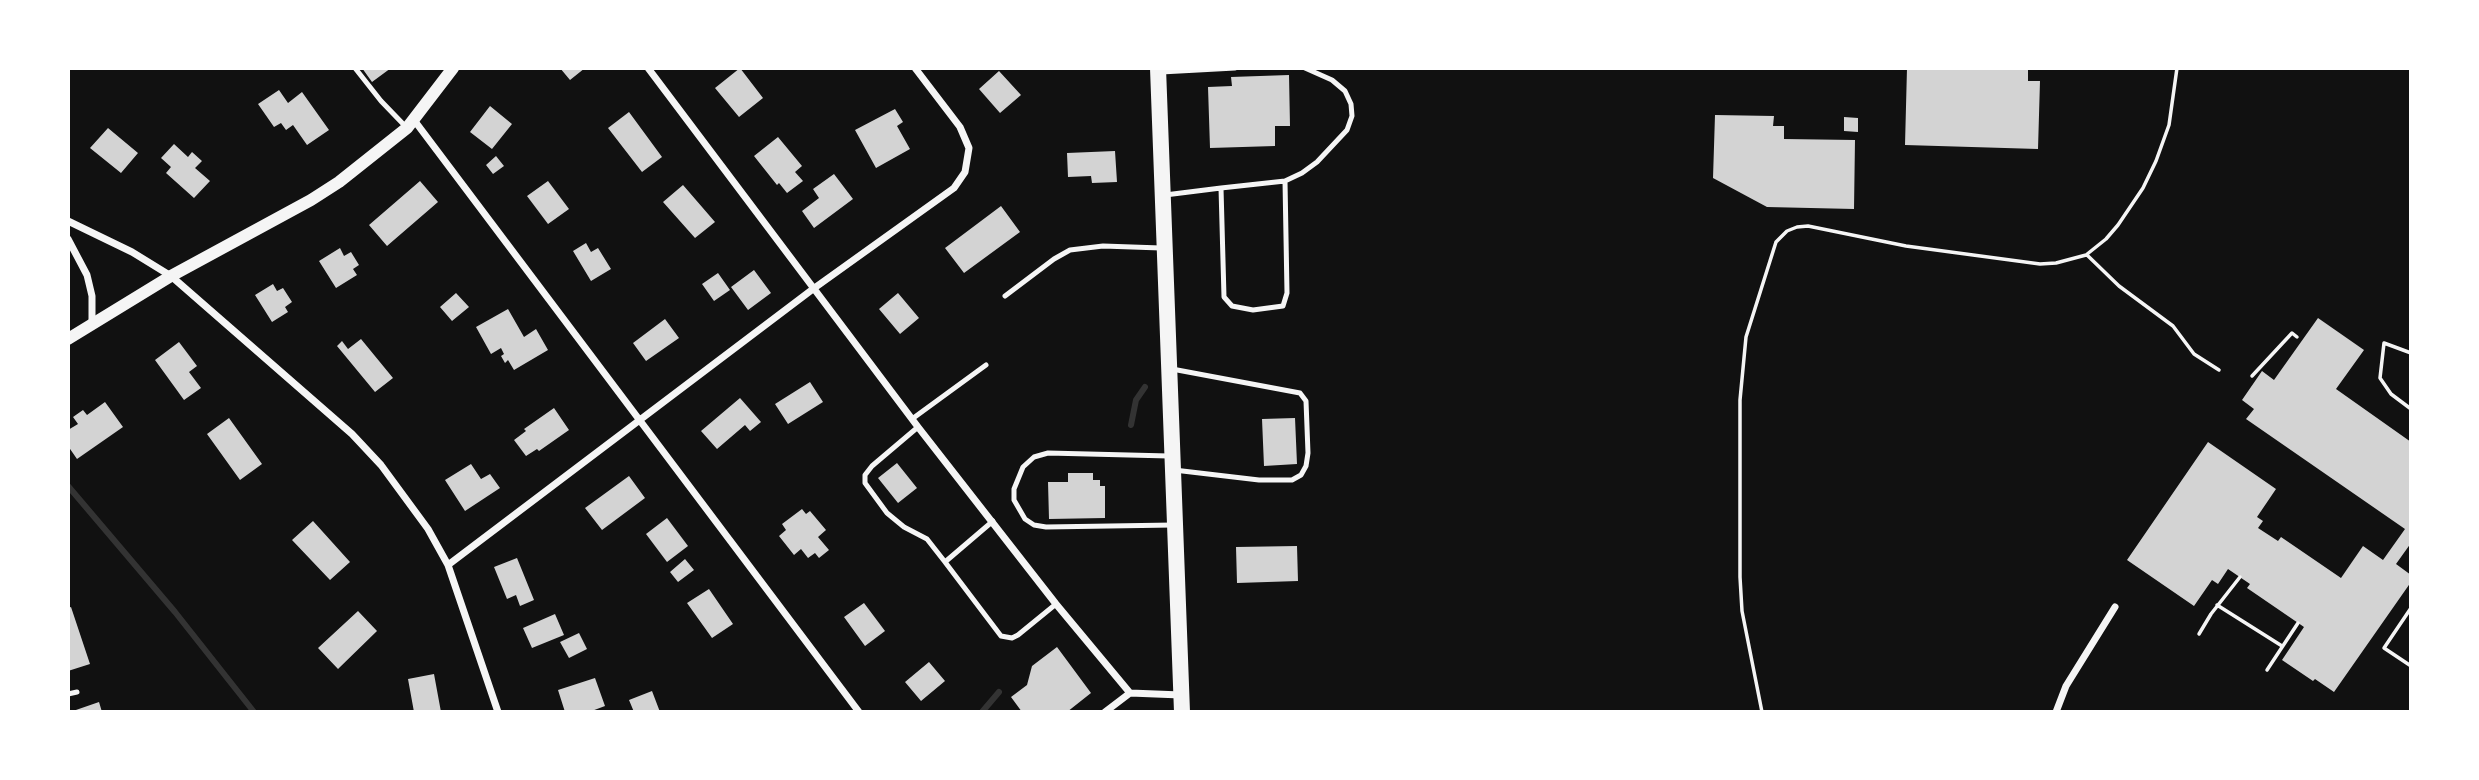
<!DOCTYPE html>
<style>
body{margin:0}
#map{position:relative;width:2479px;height:780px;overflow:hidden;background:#111;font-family:"Varela Round",sans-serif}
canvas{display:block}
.frame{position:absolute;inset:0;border:70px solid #fff;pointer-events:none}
</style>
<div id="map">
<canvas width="2479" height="780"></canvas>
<div class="frame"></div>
</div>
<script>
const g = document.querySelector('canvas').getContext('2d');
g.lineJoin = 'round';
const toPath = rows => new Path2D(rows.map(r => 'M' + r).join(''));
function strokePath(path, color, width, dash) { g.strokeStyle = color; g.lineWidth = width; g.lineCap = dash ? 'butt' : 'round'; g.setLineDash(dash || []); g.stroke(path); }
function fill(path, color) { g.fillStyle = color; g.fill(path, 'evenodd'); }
strokePath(toPath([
 [1131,425,1136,400,1145,387],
 [68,486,175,612,254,712],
 [982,712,999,692]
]), '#333', 6);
fill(toPath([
 [362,68,391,68,372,82],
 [560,68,585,68,570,80],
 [740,68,763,98,739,117,715,88],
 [1907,68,2028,68,2028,81,2040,81,2038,149,1905,145],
 [999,71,1021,95,1000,113,979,89],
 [1289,75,1290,126,1275,126,1275,146,1210,148,1208,87,1232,86,1231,77],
 [279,90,288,103,302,92,329,130,307,145,293,125,286,130,281,123,274,127,258,104],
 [490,106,512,124,492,149,470,132],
 [895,109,903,122,897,126,910,149,876,168,855,130],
 [629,112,662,157,642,172,608,128],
 [1715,115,1774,116,1773,126,1784,126,1784,139,1855,140,1854,209,1767,207,1713,178],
 [1844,117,1858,118,1858,132,1844,131],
 [108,128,138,153,121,173,90,148],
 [778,137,802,166,795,172,803,181,787,193,779,183,777,185,754,156],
 [174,144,188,157,192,152,202,161,195,168,210,181,194,198,166,173,171,167,161,158],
 [1115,151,1117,182,1092,183,1091,176,1068,177,1067,153],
 [496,156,504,166,493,174,486,165],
 [834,174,853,199,814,228,802,211,819,198,813,189],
 [420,181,438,202,387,246,369,225],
 [548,181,569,209,548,224,527,196],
 [683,185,715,222,695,238,663,202],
 [1001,206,1020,232,964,273,945,248],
 [586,243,591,252,598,248,611,269,591,281,573,251],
 [340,248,344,256,351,252,359,265,353,269,357,275,336,288,319,261],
 [754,270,771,293,748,310,731,287],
 [718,273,730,290,714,301,702,284],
 [273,284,277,291,283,288,292,302,285,307,288,312,272,322,255,295],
 [456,293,469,307,452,321,440,307],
 [898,293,919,318,900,334,879,309],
 [508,309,524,337,536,329,548,350,514,370,508,360,505,363,501,356,504,354,501,348,491,354,476,327],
 [2318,318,2364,350,2336,389,2411,442,2411,543,2396,564,2411,575,2411,582,2334,692,2315,679,2313,681,2282,660,2304,627,2247,588,2250,584,2228,569,2218,584,2212,580,2194,606,2127,560,2208,442,2276,489,2257,517,2263,521,2258,528,2278,541,2281,537,2341,578,2363,546,2383,560,2405,529,2246,419,2254,409,2242,400,2262,371,2274,380],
 [665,319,679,338,646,361,633,343],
 [361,339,393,378,375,392,337,346,342,341,348,349],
 [179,342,197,366,189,372,201,388,184,400,155,360],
 [810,382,823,402,788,424,775,404],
 [740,398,761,422,750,431,745,425,717,449,701,431],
 [105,402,123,427,77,459,68,446,68,430,78,424,73,417,83,410,87,415],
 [554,408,569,430,539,451,537,449,526,456,514,440,526,431,524,429],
 [229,418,262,464,240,480,207,434],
 [1295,418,1297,464,1264,466,1262,419],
 [897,463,917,488,898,503,878,478],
 [471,464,481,479,490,474,500,488,465,511,445,480],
 [1068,473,1093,473,1093,480,1100,480,1100,486,1105,486,1105,518,1049,519,1048,482,1068,482],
 [629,476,645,498,602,530,585,508],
 [802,509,806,514,810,511,826,530,818,537,829,550,819,558,815,553,808,558,801,549,794,555,779,536,786,530,782,524],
 [667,518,688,546,667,562,646,534],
 [313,521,350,562,330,580,292,540],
 [1297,546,1298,581,1237,583,1236,547],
 [517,558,534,600,520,606,516,595,507,599,494,567],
 [685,559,694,570,678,582,670,572],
 [709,589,733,624,712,638,687,603],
 [864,603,885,631,865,646,844,617],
 [71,607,90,664,68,671,68,608],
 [358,611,377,631,338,669,318,648],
 [555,614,564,635,532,648,523,628],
 [579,633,587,649,569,658,560,642],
 [1057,647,1091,693,1067,712,1022,712,1011,697,1027,685,1032,666],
 [929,662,945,681,921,701,905,682],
 [434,674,441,712,414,712,408,679],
 [595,678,605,706,589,712,565,712,558,690],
 [652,691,660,712,634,712,629,700],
 [99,702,102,712,73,712,73,711]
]), '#d3d3d3');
strokePath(toPath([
 [2087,255,2119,286,2173,326,2194,354,2219,370],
 [2411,353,2384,343,2380,378,2391,394,2411,409],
 [2252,376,2292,333,2297,337],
 [2217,605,2282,646],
 [2411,608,2384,648,2411,666],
 [2199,634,2211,614,2240,577],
 [2267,670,2298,623],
 [1762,712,1742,611,1740,577,1740,400,1746,337,1776,242,1787,231,1797,227,1808,226,1906,246,2040,264,2056,263,2086,255,2106,239,2118,225,2143,188,2156,161,2169,125,2177,68]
]), '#f5f5f5', 3.5);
strokePath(toPath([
 [355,68,381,101,407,128],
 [1161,72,1235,68],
 [1221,188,1285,181],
 [1165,195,1221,188,1224,297,1232,306,1253,310,1283,306,1287,293,1285,181,1302,173,1317,162,1347,130,1352,116,1351,104,1345,91,1332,80,1305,68],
 [1005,296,1054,259,1070,250,1103,246,1161,248],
 [1172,369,1300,393,1306,401,1308,453,1306,466,1301,475,1292,480,1259,480,1174,470],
 [912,419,986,365],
 [918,427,872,466,865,475,865,483,887,513,904,527,927,539,945,562],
 [1169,456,1048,453,1034,457,1023,467,1014,489,1014,500,1025,519,1034,525,1046,527,1173,525],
 [993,521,945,562,1001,636,1012,638,1018,635,1056,604],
 [68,694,77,692]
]), '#f5f5f5', 5);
strokePath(toPath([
 [648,68,918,427,1056,604,1130,693],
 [414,120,859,712],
 [68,221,132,252,171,276,352,434,381,465,428,529,448,565,498,712],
 [68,239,87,275,92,296,92,324],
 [448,565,813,289,954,188,965,172,969,148,960,127,915,68],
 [1105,712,1130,693,1181,695],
 [2056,712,2066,686,2115,607]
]), '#f5f5f5', 7);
strokePath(toPath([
 [68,339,171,276,311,200,339,182,407,128,453,68]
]), '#f5f5f5', 12);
strokePath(toPath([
 [1158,68,1182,712]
]), '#f5f5f5', 16);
</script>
